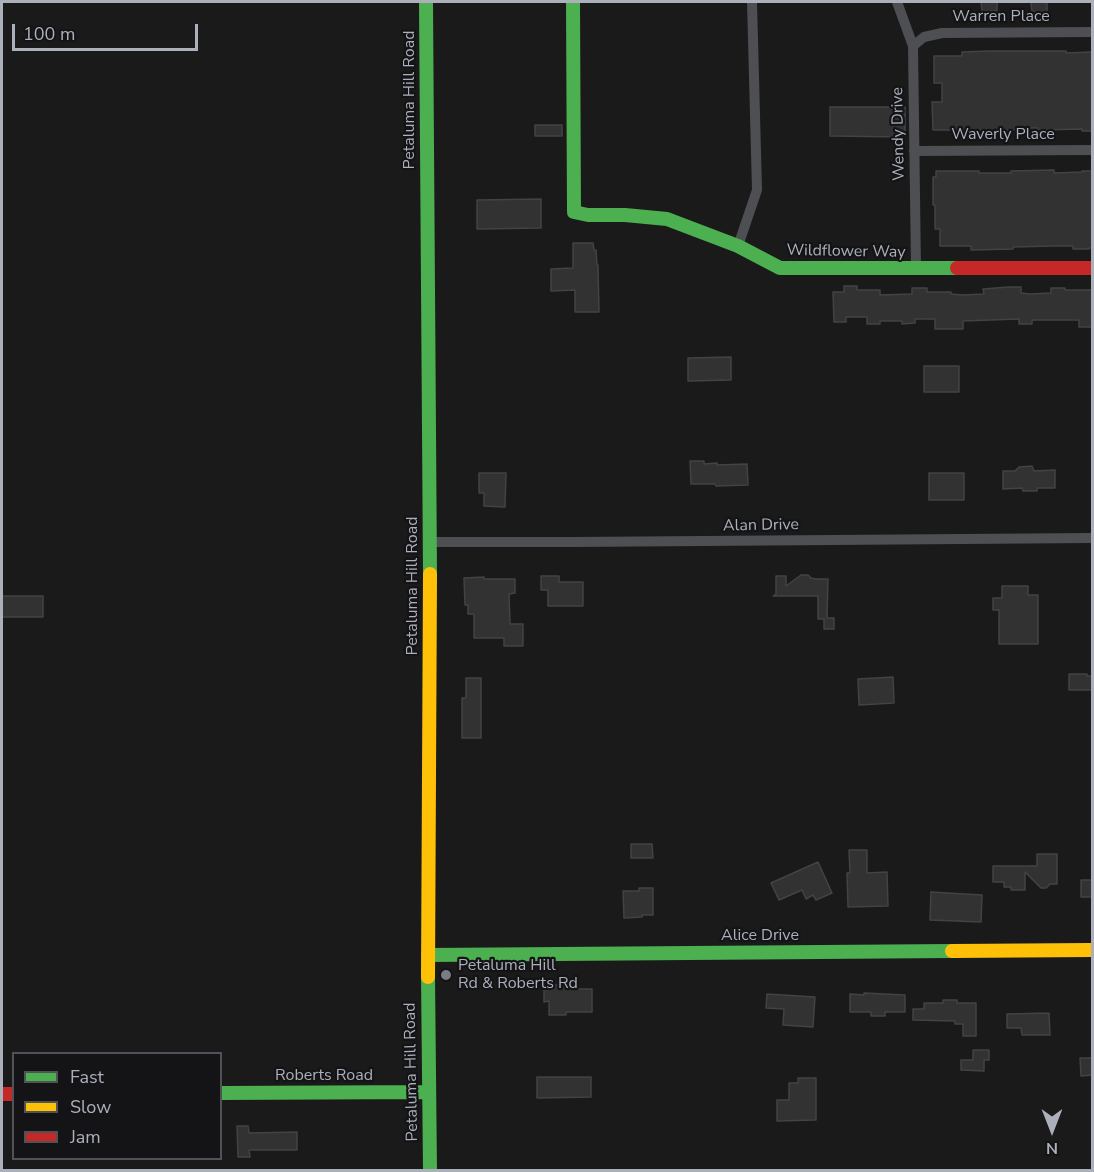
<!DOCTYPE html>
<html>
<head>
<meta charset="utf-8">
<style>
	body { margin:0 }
	#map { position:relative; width:1094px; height:1172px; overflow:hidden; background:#1a1a1a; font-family:"Nunito Sans",sans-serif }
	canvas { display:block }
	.frame { position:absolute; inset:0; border:3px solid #acb0bb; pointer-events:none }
	.legend { position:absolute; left:12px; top:1052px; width:210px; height:108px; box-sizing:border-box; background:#141416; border:2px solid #515258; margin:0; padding:8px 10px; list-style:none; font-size:18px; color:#acb0bb }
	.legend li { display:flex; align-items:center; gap:12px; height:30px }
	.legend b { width:30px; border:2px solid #515258 }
	.north { position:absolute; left:1022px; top:1100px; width:60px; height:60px; -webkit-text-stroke:4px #141416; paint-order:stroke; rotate:180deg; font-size:16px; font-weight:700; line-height:24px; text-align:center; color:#acb0bb }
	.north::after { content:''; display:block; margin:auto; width:21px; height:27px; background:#acb0bb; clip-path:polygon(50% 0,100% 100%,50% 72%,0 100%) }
	.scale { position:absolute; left:12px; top:24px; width:186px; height:27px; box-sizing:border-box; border:3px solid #acb0bb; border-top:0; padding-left:8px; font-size:18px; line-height:21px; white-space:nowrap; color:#acb0bb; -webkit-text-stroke:4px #141416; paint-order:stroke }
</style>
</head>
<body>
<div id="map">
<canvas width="1094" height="1172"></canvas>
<div class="frame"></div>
<ul class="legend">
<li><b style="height:8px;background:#4caf50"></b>Fast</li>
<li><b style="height:8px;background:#ffc107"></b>Slow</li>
<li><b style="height:8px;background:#c62828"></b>Jam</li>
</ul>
<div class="north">N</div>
<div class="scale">100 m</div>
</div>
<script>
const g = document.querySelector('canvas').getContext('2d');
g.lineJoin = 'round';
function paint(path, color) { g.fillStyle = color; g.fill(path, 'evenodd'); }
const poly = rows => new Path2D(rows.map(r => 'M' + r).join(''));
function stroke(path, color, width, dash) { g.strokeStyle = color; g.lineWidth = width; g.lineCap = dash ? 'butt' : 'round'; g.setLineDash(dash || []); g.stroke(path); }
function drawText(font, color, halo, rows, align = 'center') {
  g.font = font + ' "Nunito Sans",sans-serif'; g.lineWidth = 4.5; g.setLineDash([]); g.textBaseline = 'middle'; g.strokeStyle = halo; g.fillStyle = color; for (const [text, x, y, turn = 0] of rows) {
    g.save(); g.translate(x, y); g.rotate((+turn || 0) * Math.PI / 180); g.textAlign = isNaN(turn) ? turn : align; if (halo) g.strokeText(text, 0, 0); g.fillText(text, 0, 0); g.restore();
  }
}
const building = poly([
	[981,2,997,2,997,11,982,11,981,2],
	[1031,2,1047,2,1047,12,1032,12,1031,2],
	[989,51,1066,51,1066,53,1092,52,1092,131,1082,131,1082,129,1038,130,1038,128,1019,128,1019,130,933,130,932,102,942,102,942,83,934,83,934,56,962,56,962,52,989,51],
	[830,107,905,107,905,137,830,136,830,107],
	[535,125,562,125,562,136,535,136,535,125],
	[1054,170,1054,173,1082,172,1082,171,1092,171,1092,248,1089,248,1089,249,1073,249,1073,246,1054,246,1013,247,1013,249,971,250,971,246,940,246,940,229,935,229,935,205,933,205,933,177,936,177,936,171,979,171,979,173,1011,173,1011,171,1054,170],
	[541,199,541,228,477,229,477,200,541,199],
	[573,243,593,243,594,250,596,250,597,265,598,265,599,312,575,312,575,290,551,291,551,269,573,268,573,243],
	[844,286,857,286,857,290,880,290,880,295,912,294,912,288,927,288,927,292,951,292,951,294,963,295,984,294,983,289,1009,287,1021,287,1021,293,1030,294,1051,293,1051,288,1065,288,1065,290,1092,290,1092,327,1079,327,1079,320,1032,320,1032,324,1019,324,1019,319,963,321,963,329,935,329,935,319,915,319,915,323,902,324,902,321,880,321,880,324,867,324,867,317,846,317,846,322,834,322,833,292,844,292,844,286],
	[731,357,731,380,688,381,688,358,731,357],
	[924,366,959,366,959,392,924,392,924,366],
	[690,461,704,461,704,464,717,463,717,465,747,464,748,485,716,486,715,484,691,484,690,461],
	[1032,466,1034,471,1055,470,1055,488,1037,488,1037,491,1023,491,1022,488,1003,489,1003,471,1015,471,1019,467,1032,466],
	[479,473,506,473,505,507,484,506,484,493,479,493,479,473],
	[929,473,964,473,964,500,929,500,929,473],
	[801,575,808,575,811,578,816,579,828,579,827,618,834,618,834,629,824,629,824,619,818,619,818,596,773,596,776,594,776,576,786,576,786,586,801,575],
	[541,576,559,576,559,582,583,582,583,606,548,606,548,590,541,590,541,576],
	[484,577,484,579,515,579,515,593,509,594,510,624,523,624,523,646,504,646,504,638,474,638,474,614,468,614,468,605,465,605,464,578,484,577],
	[1002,586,1028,586,1028,595,1038,595,1038,644,999,644,999,610,993,610,993,598,1002,598,1002,586],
	[2,596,43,596,43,617,2,617,2,596],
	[1069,674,1087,674,1087,676,1092,676,1092,690,1069,690,1069,674],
	[893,677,894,703,859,705,858,679,893,677],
	[466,678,481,678,481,738,462,738,462,698,466,698,466,678],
	[631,844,652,844,653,858,631,858,631,844],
	[849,850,867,850,867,873,887,872,888,906,848,907,847,873,850,873,849,850],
	[1037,854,1057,854,1057,884,1050,884,1046,888,1041,888,1025,872,1025,890,1011,890,1011,887,1004,887,1004,882,993,882,993,866,1037,866,1037,854],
	[818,862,832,893,816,900,813,895,806,899,802,890,779,900,771,883,818,862],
	[1081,880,1092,880,1092,897,1081,897,1081,880],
	[639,888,653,888,653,915,642,915,642,917,624,918,623,891,639,891,639,888],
	[931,892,982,895,981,922,930,920,931,892],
	[552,985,566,985,566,989,592,989,592,1012,566,1012,566,1015,549,1015,549,1001,544,1002,544,990,552,989,552,985],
	[864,993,905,995,905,1012,885,1012,885,1016,871,1016,871,1012,850,1012,850,994,864,995,864,993],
	[767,994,815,997,813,1027,783,1025,784,1009,766,1008,767,994],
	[943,1000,957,1000,957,1003,976,1003,976,1036,963,1036,963,1024,955,1024,955,1021,913,1020,913,1009,924,1009,924,1003,943,1003,943,1000],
	[1049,1013,1050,1035,1022,1035,1021,1028,1007,1028,1007,1014,1049,1013],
	[973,1050,989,1050,989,1060,984,1060,984,1071,961,1070,961,1060,973,1060,973,1050],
	[1080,1058,1092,1058,1092,1075,1081,1076,1080,1058],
	[537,1077,591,1077,591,1097,537,1098,537,1077],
	[798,1078,816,1078,816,1120,777,1121,777,1100,789,1100,789,1083,798,1083,798,1078],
	[237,1126,248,1126,249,1133,297,1132,297,1150,249,1150,250,1157,238,1157,237,1126]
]);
const street = poly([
	[897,2,913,46,916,269],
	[913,46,924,37,942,33,1092,32],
	[914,151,1092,150],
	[738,246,757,190,752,2],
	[430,542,573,542,1092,538]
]);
const fast = poly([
	[426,2,430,574],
	[573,2,574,212,588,215,625,215,667,219,738,246,780,268,957,268],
	[428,955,952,951],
	[428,977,430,1170],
	[220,1093,428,1092]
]);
const slow = poly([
	[952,951,1092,950],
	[428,977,430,574]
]);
const jam = poly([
	[957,268,1092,268],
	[2,1094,14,1094]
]);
const markers = [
	[446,975,6,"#797c83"]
];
const streetNames = [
	["Warren Place",1001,17],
	["Petaluma Hill Road",410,100,-90],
	["Wendy Drive",899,134,-91],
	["Waverly Place",1003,135],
	["Wildflower Way",846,252,1],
	["Alan Drive",761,526,-1],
	["Petaluma Hill Road",413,586,-90],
	["Alice Drive",760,936],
	["Petaluma Hill Road",412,1072,-91],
	["Roberts Road",324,1076]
];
const poiNames = [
	["Petaluma Hill",458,966],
	["Rd & Roberts Rd",458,984]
];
paint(building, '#323232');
stroke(building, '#424346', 1.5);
stroke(street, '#4e4f53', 10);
stroke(fast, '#4caf50', 14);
stroke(slow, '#ffc107', 14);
stroke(jam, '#c62828', 14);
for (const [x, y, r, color] of markers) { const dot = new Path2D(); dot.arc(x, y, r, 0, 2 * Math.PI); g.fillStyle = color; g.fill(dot); stroke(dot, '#141416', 2); }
drawText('16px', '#acb0bb', '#141416', streetNames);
drawText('16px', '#acb0bb', '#141416', poiNames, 'left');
</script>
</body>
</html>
